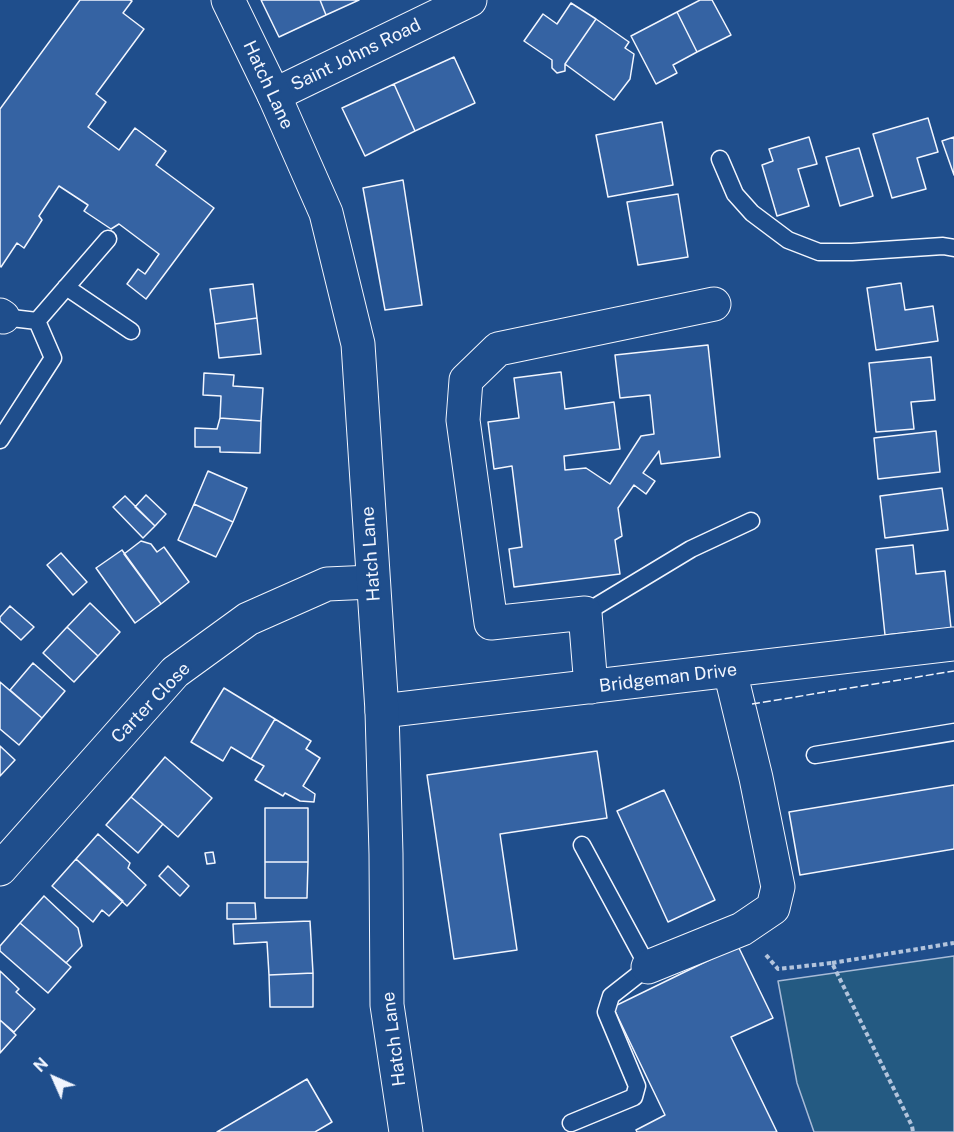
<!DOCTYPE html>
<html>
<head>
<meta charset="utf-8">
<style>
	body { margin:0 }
	#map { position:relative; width:954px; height:1132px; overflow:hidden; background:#1f4e8c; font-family:"Public Sans",sans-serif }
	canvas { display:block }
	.north { position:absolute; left:24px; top:1048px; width:60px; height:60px; -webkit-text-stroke:4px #1f4e8c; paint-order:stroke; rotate:315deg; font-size:16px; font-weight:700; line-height:24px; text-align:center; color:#f2f6ff }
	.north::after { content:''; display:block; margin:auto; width:21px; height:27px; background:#f2f6ff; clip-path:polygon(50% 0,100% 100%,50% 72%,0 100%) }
</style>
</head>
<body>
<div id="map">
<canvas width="954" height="1132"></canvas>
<div class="north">N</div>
</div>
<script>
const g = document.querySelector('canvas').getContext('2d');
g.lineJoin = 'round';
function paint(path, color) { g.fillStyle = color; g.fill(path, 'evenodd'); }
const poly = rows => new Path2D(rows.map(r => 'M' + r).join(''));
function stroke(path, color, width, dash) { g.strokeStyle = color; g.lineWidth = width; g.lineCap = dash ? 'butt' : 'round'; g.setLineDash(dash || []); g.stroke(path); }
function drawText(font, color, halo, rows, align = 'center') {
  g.font = font + ' "Public Sans",sans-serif'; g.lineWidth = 4.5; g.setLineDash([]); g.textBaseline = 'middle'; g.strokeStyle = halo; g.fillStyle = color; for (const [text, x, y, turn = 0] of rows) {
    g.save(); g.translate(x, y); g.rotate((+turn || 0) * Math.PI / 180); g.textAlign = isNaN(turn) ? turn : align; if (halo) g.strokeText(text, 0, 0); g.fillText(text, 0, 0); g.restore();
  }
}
const green = poly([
	[954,956,954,1132,814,1132,797,1083,778,981,954,956]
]);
const building = poly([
	[80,0,130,0,132,1,123,13,144,29,96,94,106,102,88,127,119,150,135,128,166,151,156,165,214,208,146,299,127,284,138,269,145,274,159,254,119,224,111,229,84,211,88,205,59,186,39,216,42,220,24,248,17,243,1,267,0,266,0,109,80,0],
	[261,0,320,0,326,15,279,37,261,0],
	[320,0,359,0,326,15,320,0],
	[700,0,712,0,731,35,697,52,677,12,700,0],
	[571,3,596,19,565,64,565,71,557,73,552,68,552,60,524,41,543,14,557,24,571,3],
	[677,12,697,52,673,65,677,73,656,84,631,36,677,12],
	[596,19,629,42,625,48,634,54,630,79,614,100,565,64,596,19],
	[454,57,475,103,415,131,394,84,454,57],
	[394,84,415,131,365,156,342,108,394,84],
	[928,118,938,152,917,158,926,189,892,198,873,134,928,118],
	[662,122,673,185,608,197,596,135,662,122],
	[809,137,817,164,798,169,809,206,777,216,762,165,773,161,769,149,809,137],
	[954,137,954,175,942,141,954,137],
	[859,148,873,196,840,206,826,157,859,148],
	[403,180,422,305,385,310,363,188,403,180],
	[678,194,688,257,638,265,627,202,678,194],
	[901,283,905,310,933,306,938,341,876,350,867,288,901,283],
	[253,284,257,318,215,324,210,289,253,284],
	[257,318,261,354,219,358,215,324,257,318],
	[708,345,720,457,661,464,659,451,643,473,655,481,646,494,634,485,618,508,622,536,615,540,620,574,514,587,509,549,522,547,512,466,494,469,488,422,519,418,514,378,561,372,565,409,614,402,620,449,564,456,565,470,586,468,610,484,641,436,654,434,650,395,620,398,615,355,708,345],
	[931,357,935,400,911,402,914,429,876,432,869,363,931,357],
	[204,373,234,375,233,386,263,388,261,421,220,418,221,396,203,395,204,373],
	[220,418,261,421,260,453,220,452,220,447,195,447,195,428,217,429,220,418],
	[936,431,940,472,878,479,874,438,936,431],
	[208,471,247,488,233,522,194,504,208,471],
	[942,488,948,530,885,538,880,496,942,488],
	[146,495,166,514,155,526,135,507,146,495],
	[125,496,155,526,143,538,113,507,125,496],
	[194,504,233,522,216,557,178,540,194,504],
	[141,541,151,544,157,552,164,547,189,582,161,604,124,554,141,541],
	[913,545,916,574,945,571,951,628,885,635,876,549,913,545],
	[122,550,161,604,135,623,96,568,122,550],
	[61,553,87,582,73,595,47,565,61,553],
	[90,603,120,632,98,656,67,627,90,603],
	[10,606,34,627,21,640,0,621,0,617,10,606],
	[67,627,98,656,74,682,43,653,67,627],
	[33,663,65,691,42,718,10,690,33,663],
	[0,682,42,718,19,745,0,729,0,682],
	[224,688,275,719,251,759,231,747,223,761,191,742,224,688],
	[275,719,311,741,306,749,320,758,303,786,315,794,314,802,300,801,285,793,283,796,255,780,264,766,251,759,275,719],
	[0,746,15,760,0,776,0,746],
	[597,751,607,818,500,834,517,950,454,959,427,775,597,751],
	[165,757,212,798,178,837,131,797,165,757],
	[954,785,954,849,800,875,789,812,954,785],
	[664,790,715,900,668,922,617,811,664,790],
	[131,797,163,824,138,853,106,825,131,797],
	[265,808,308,808,308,862,265,862,265,808],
	[98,834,130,863,128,868,146,885,127,906,76,859,98,834],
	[213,852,215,863,207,864,205,853,213,852],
	[76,859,123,901,109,916,102,910,93,922,52,886,76,859],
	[265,862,308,862,307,898,265,898,265,862],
	[168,866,189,886,180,896,159,876,168,866],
	[44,896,78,928,82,946,66,963,20,923,44,896],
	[227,903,255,903,256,919,227,919,227,903],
	[310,921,313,973,269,975,267,942,234,944,233,924,310,921],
	[20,923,71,967,48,993,0,951,0,946,20,923],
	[738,946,773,1018,731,1037,777,1132,637,1132,636,1130,665,1115,613,1007,738,946],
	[0,971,19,989,16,992,35,1009,14,1032,0,1020,0,971],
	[313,973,313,1007,270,1007,269,975,313,973],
	[0,1020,16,1035,0,1053,0,1020],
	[307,1079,332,1122,315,1132,217,1132,307,1079]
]);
const path = poly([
	[766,955,778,969,832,963,912,1126,913,1132],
	[832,963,954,943]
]);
const service = poly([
	[720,159,735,194,752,213,788,240,819,252,852,252,943,246,954,248],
	[66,287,131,331],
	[0,322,3,317,37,321,108,239],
	[0,440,53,358,37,321],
	[585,613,691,549,751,521],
	[815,755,954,732],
	[571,1123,634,1097,637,1086,606,1012,611,996,648,967,582,845]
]);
const minor = poly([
	[274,95,470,0],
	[0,315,3,317],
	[591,687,585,613,491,623,463,420,466,380,498,349,714,304],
	[382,711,954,644],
	[0,869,175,672,248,619,327,584,372,582],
	[648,967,742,929,773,908,778,887,756,778,730,671]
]);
const tertiary = poly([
	[228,0,274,95,326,213,358,344,382,711,386,854,387,1005,406,1132]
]);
const fence = poly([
	[752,704,954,671]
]);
const streetNames = [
	["Saint Johns Road",356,55,-26],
	["Hatch Lane",268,85,65],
	["Hatch Lane",371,554,-94],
	["Bridgeman Drive",668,678,-7],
	["Carter Close",151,703,-46],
	["Hatch Lane",394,1039,-97]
];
paint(green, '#245a82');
stroke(green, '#a8bbd7', 1.5);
paint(building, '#3563a3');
stroke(building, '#f2f6ff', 1.5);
stroke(service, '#f2f6ff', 19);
stroke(minor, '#f2f6ff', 35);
stroke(tertiary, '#f2f6ff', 35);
stroke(path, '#b3c4dc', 4, [4.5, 3]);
stroke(service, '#1f4e8c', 16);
stroke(minor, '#1f4e8c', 33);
stroke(tertiary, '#1f4e8c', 33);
stroke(fence, '#f2f6ff', 1.5, [8, 3]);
drawText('18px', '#f2f6ff', '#1f4e8c', streetNames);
</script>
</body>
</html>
